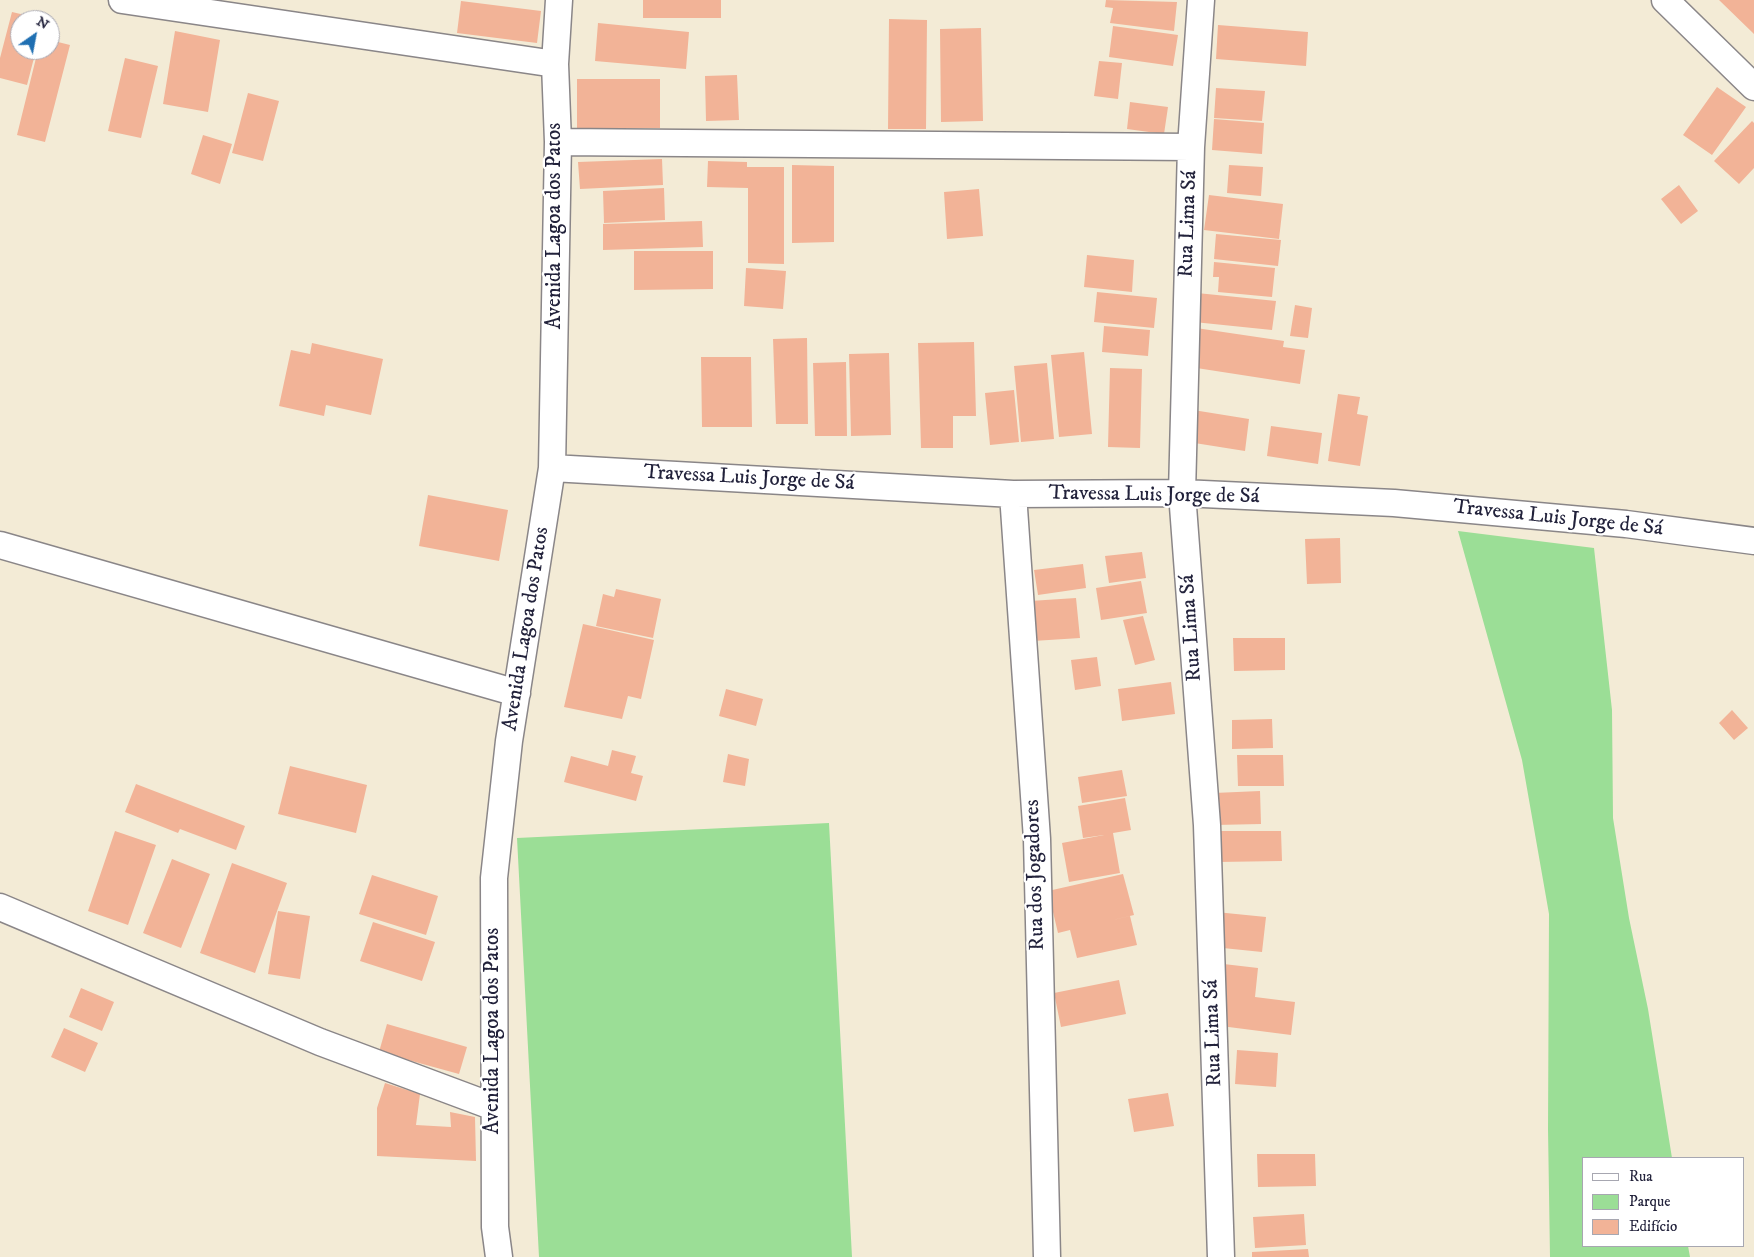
<!DOCTYPE html>
<html>
<head>
<meta charset="utf-8">
<style>
	body { margin:0 }
	#map { position:relative; width:1754px; height:1257px; overflow:hidden; background:#f3ebd6; font-family:"IM FELL DW Pica",serif }
	canvas { display:block }
	.legend { position:absolute; left:1582px; top:1157px; width:162px; height:90px; box-sizing:border-box; background:#fff; border:1px solid #a7a7b1; margin:0; padding:6px 9px; list-style:none; font-size:15px; color:#22223b }
	.legend li { display:flex; align-items:center; gap:10px; height:25px }
	.legend b { width:25px; border:1px solid #a7a7b1 }
	.north { position:absolute; left:10px; top:10px; width:50px; height:50px; box-sizing:border-box; background:#fff; border:1px solid #a7a7b1; border-radius:50%; rotate:33deg; font-size:14px; font-weight:700; line-height:20px; text-align:center; color:#22223b }
	.north::after { content:''; display:block; margin:auto; width:18px; height:22px; background:#1f6fb2; clip-path:polygon(50% 0,100% 100%,50% 72%,0 100%) }
</style>
</head>
<body>
<div id="map">
<canvas width="1754" height="1257"></canvas>
<ul class="legend">
<li><b style="height:6px;background:#fff"></b>Rua</li>
<li><b style="height:14px;background:#9bde96"></b>Parque</li>
<li><b style="height:14px;background:#f2b397"></b>Edifício</li>
</ul>
<div class="north">N</div>
</div>
<script>
const g = document.querySelector('canvas').getContext('2d');
g.lineJoin = 'round';
function paint(path, color) { g.fillStyle = color; g.fill(path, 'evenodd'); }
const poly = rows => new Path2D(rows.map(r => 'M' + r).join(''));
function stroke(path, color, width, dash) { g.strokeStyle = color; g.lineWidth = width; g.lineCap = dash ? 'butt' : 'round'; g.setLineDash(dash || []); g.stroke(path); }
function drawText(font, color, halo, rows, align = 'center') {
  g.font = font + ' "IM FELL DW Pica",serif'; g.lineWidth = 4.5; g.setLineDash([]); g.textBaseline = 'middle'; g.strokeStyle = halo; g.fillStyle = color; for (const [text, x, y, turn = 0] of rows) {
    g.save(); g.translate(x, y); g.rotate((+turn || 0) * Math.PI / 180); g.textAlign = isNaN(turn) ? turn : align; if (halo) g.strokeText(text, 0, 0); g.fillText(text, 0, 0); g.restore();
  }
}
const green = poly([
	[1458,531,1594,548,1612,710,1613,818,1629,918,1648,1009,1672,1158,1583,1158,1583,1246,1688,1246,1690,1257,1550,1257,1548,1129,1549,914,1522,760],
	[829,823,852,1257,539,1257,517,838]
]);
const building = poly([
	[643,0,721,0,721,18,643,18],
	[1106,0,1177,2,1174,31,1110,23,1113,8,1105,7],
	[1719,0,1754,0,1754,34],
	[461,1,541,11,537,43,457,33],
	[12,12,42,19,20,20,20,50,36,50,27,85,0,78,0,58],
	[889,19,927,20,926,129,888,129],
	[598,23,689,32,686,69,595,61],
	[1218,25,1308,32,1306,66,1216,59],
	[1113,26,1178,35,1173,66,1109,57],
	[981,28,983,121,941,122,940,29],
	[175,31,220,40,208,112,163,104],
	[50,40,70,45,45,142,17,135,38,50,50,50],
	[125,58,158,66,141,138,108,131],
	[1099,61,1122,63,1118,99,1094,96],
	[737,75,739,120,706,121,705,76],
	[577,79,660,79,660,128,577,128],
	[1717,87,1746,107,1712,155,1683,135],
	[1216,88,1265,91,1262,121,1214,118],
	[248,93,279,101,263,161,232,153],
	[1130,102,1168,107,1164,134,1127,129],
	[1214,119,1264,123,1262,154,1212,150],
	[1752,121,1754,123,1754,168,1739,184,1714,161],
	[203,135,232,144,220,184,191,174],
	[662,159,663,185,580,189,578,162],
	[708,161,747,162,747,167,784,167,784,264,748,263,748,188,707,187],
	[792,165,834,166,834,242,792,243],
	[1229,165,1263,167,1261,196,1227,193],
	[1679,185,1698,211,1681,224,1661,199],
	[664,188,665,220,604,223,603,191],
	[979,189,983,236,947,239,944,192],
	[1209,195,1283,204,1279,239,1204,230],
	[702,221,703,247,603,250,603,224],
	[1216,234,1281,240,1278,266,1214,259],
	[634,251,713,251,713,289,634,290],
	[1087,255,1134,260,1132,292,1084,287],
	[1214,262,1275,268,1272,297,1218,292,1219,277,1213,277],
	[746,268,786,271,783,309,744,306],
	[1097,292,1157,298,1154,328,1094,322],
	[1197,293,1276,301,1272,330,1194,322],
	[1295,305,1312,308,1308,338,1290,336],
	[1104,326,1150,330,1148,356,1102,352],
	[1196,328,1284,341,1283,347,1305,350,1300,384,1190,367],
	[807,338,808,424,776,424,773,339],
	[974,342,976,416,953,416,953,448,921,448,918,343],
	[312,343,383,359,371,415,326,405,324,416,279,406,291,350,310,354],
	[1084,352,1092,434,1059,437,1051,355],
	[889,353,891,435,851,436,849,354],
	[701,357,751,357,752,427,702,427],
	[846,362,847,436,815,436,813,363],
	[1047,363,1054,439,1021,442,1014,366],
	[1110,368,1142,369,1140,448,1108,447],
	[1014,390,1019,442,990,445,985,393],
	[1338,394,1360,397,1357,414,1368,416,1360,466,1328,461],
	[1187,409,1249,419,1245,451,1182,441],
	[1271,426,1322,433,1318,464,1267,456],
	[428,495,508,510,499,561,419,546],
	[1340,538,1341,583,1307,584,1305,539],
	[1142,552,1146,578,1109,583,1105,556],
	[1083,564,1086,588,1038,595,1034,570],
	[1141,581,1147,613,1101,620,1096,588],
	[616,589,661,599,653,638,596,626,603,594,614,597],
	[1076,598,1080,638,1033,641,1030,601],
	[1143,616,1155,660,1135,665,1123,620],
	[583,624,654,640,641,699,628,696,622,719,564,707],
	[1233,638,1285,638,1285,670,1234,671],
	[1097,657,1101,686,1075,690,1071,660],
	[1171,682,1175,714,1122,721,1118,689],
	[726,689,763,699,756,726,719,716],
	[1732,710,1748,728,1734,740,1719,723],
	[1272,719,1273,748,1232,749,1232,720],
	[612,750,636,756,631,773,643,776,636,801,564,782,571,756,608,766],
	[728,754,749,759,745,786,723,782],
	[1237,755,1283,755,1284,786,1238,786],
	[290,766,367,785,356,833,278,814],
	[1122,770,1127,796,1082,803,1078,777],
	[136,784,245,826,236,850,180,829,178,833,125,812],
	[1260,791,1261,824,1215,825,1214,793],
	[1125,798,1131,830,1113,833,1120,873,1069,882,1062,843,1104,835,1083,838,1078,806],
	[115,831,156,845,128,925,88,911],
	[1217,831,1281,831,1282,861,1218,862],
	[172,859,210,874,181,948,143,933],
	[232,863,287,883,255,973,200,953],
	[1123,874,1134,915,1100,923,1130,916,1137,945,1077,958,1070,930,1058,933,1048,891],
	[372,875,438,896,426,935,359,914],
	[278,911,310,916,300,979,268,974],
	[1216,912,1266,917,1262,952,1213,947],
	[373,922,435,942,422,981,360,961],
	[1215,963,1258,968,1255,997,1295,1002,1291,1035,1213,1025],
	[1119,980,1126,1014,1061,1027,1054,993],
	[81,988,114,1002,102,1031,69,1017],
	[387,1024,467,1047,459,1074,379,1052],
	[64,1028,98,1043,85,1072,51,1057],
	[1237,1050,1278,1053,1276,1087,1235,1084],
	[385,1083,420,1094,416,1125,451,1127,450,1112,475,1117,476,1161,377,1156,377,1108],
	[1168,1093,1174,1126,1134,1132,1128,1099],
	[1257,1154,1315,1154,1316,1186,1258,1187],
	[1304,1214,1306,1245,1255,1248,1253,1217],
	[1308,1249,1309,1257,1252,1257,1252,1252]
]);
const minor = poly([
	[122,0,555,64],
	[1201,0,1191,147,1182,493,1207,825,1221,1257],
	[1665,0,1754,87],
	[558,142,1191,147],
	[552,468,1013,494,1182,493,1394,503,1626,524,1754,541],
	[1013,494,1037,839,1047,1257],
	[0,545,517,693],
	[0,907,320,1042,494,1107],
	[499,1257,495,1227,494,878,509,741,552,468,558,142,555,64,559,0]
]);
const streetNames = [
	["Rua Lima Sá",1189,224,-88],
	["Avenida Lagoa dos Patos",556,226,-90],
	["Travessa Luis Jorge de Sá",749,479,3],
	["Travessa Luis Jorge de Sá",1154,496,1],
	["Travessa Luis Jorge de Sá",1558,519,6],
	["Rua Lima Sá",1192,628,-94],
	["Avenida Lagoa dos Patos",527,629,-81],
	["Rua dos Jogadores",1036,875,-92],
	["Avenida Lagoa dos Patos",494,1031,-90],
	["Rua Lima Sá",1214,1033,-92]
];
paint(green, '#9bde96');
paint(building, '#f2b397');
stroke(minor, '#8a8688', 29);
stroke(minor, '#fff', 26);
drawText('21px', '#22223b', '#fff', streetNames);
</script>
</body>
</html>
